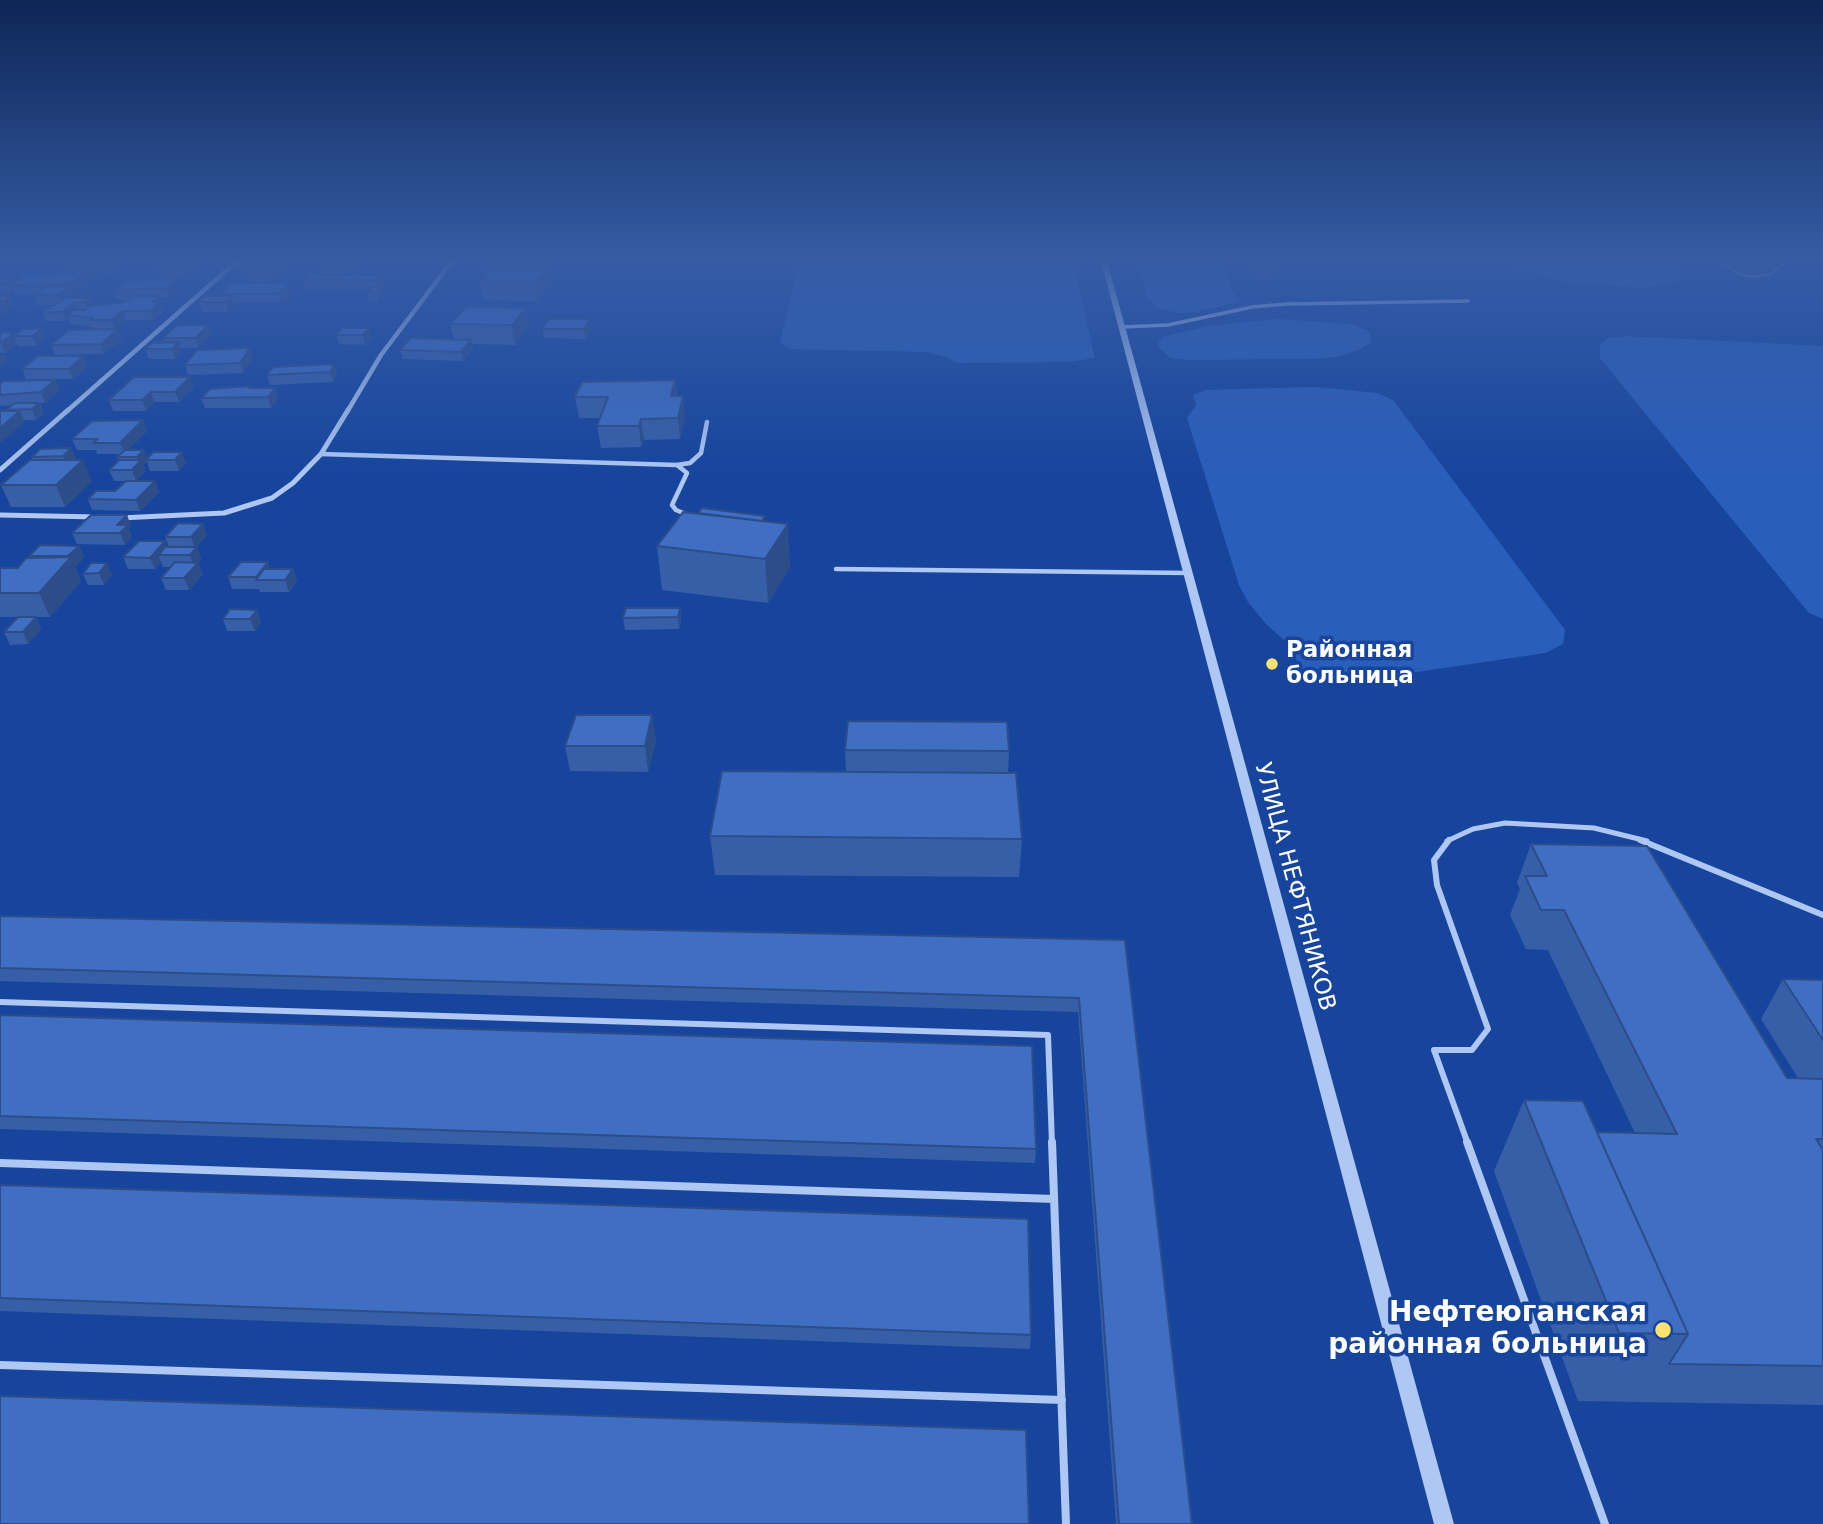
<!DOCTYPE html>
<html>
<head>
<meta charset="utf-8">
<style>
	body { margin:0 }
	canvas { display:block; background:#17459d }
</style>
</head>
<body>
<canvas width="1823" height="1524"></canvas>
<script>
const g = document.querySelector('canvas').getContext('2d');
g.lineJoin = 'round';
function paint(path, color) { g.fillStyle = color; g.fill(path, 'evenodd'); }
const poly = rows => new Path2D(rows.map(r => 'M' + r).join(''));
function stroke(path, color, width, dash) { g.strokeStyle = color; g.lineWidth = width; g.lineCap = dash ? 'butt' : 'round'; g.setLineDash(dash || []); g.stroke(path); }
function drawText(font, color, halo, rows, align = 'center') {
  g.font = font + ' "DejaVu Sans",sans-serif'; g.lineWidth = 7; g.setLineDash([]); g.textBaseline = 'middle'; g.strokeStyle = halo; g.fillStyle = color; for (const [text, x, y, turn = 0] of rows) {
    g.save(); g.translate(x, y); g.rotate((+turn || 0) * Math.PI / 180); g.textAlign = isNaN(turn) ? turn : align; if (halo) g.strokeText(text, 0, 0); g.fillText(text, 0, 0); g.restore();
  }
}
const green = poly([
	[799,261,1073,261,1095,358,1069,362,956,363,947,357,926,352,790,349,780,343],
	[1136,261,1215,261,1226,272,1230,286,1239,302,1196,312,1180,313,1159,309,1148,298],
	[1506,261,1682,261,1677,281,1649,287,1632,287,1568,282,1520,269],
	[1277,319,1351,324,1369,331,1371,342,1359,350,1336,357,1312,359,1185,360,1170,358,1157,345,1163,337,1206,326],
	[1625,336,1823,346,1823,619,1809,613,1600,358,1600,344,1609,338],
	[1315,387,1377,393,1393,400,1565,630,1563,644,1545,653,1336,684,1312,681,1303,671,1287,643,1266,624,1248,602,1239,585,1187,418,1196,405,1193,395,1206,390]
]);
const water = poly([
	[1722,261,1787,261,1771,274,1754,277,1738,274,1722,261]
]);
const serviceFar4 = poly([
	[1122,327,1168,325,1252,307,1286,304,1468,301]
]);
const serviceFar3 = poly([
	[321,454,677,465,690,463,701,453,707,422],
	[677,465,687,473,672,505,676,510,688,515],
	[836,569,1188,573]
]);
const serviceFar2 = poly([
	[1447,841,1473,829,1505,823,1594,828,1647,841]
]);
const serviceFar1 = poly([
	[1449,840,1434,860,1437,885,1488,1029,1472,1050,1434,1050,1468,1144],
	[1640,840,1823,915],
	[0,1002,1048,1035,1052,1144]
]);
const service = poly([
	[1052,1142,1066,1524],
	[1467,1142,1605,1524],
	[0,1163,1054,1199],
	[0,1365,1062,1400]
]);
const minorFar1 = poly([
	[66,412,237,261],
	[347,412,381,355,452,261]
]);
const minor = poly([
	[0,470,68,410],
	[0,515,97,517],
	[120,518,224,513,272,498,293,483,321,454,348,410]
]);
const tertiary = poly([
	[1101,261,1107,261,1454,1524,1434,1524,1101,261]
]);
const wall = poly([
	[25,261,103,261,102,262,102,263,105,261,115,261,117,268,111,274,103,274,102,272,73,294,74,295,71,298,94,306,125,302,129,299,117,300,114,290,176,280,179,289,169,297,160,298,163,312,153,320,126,320,115,329,118,329,122,339,104,354,55,355,51,345,94,329,93,327,71,324,69,319,66,321,46,321,42,312,54,305,37,305,34,295,36,294,15,294,13,291,10,293,0,293,0,279,14,279,15,282,76,272,81,268,67,268,66,263,62,266,27,266],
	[192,261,220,261,220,262,215,266,194,266],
	[331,261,362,261,363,264,358,269,348,269,348,271,345,275,383,275,385,284,381,288,382,296,378,302,369,302,367,292,370,289,306,289,304,280,320,275,319,269,331,262],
	[1247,261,1267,261,1275,270,1273,279,1259,280,1247,263],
	[192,262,194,271,186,278,161,278,158,269],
	[522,263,523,269,551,288,537,302,483,299,480,280,487,274,486,267],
	[287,268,275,279,275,281,273,283,293,293,281,303,234,303,234,306,228,312,202,312,199,302,221,296,220,294,250,283,246,270],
	[525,308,529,327,515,345,472,344,473,350,463,361,403,359,400,350,454,340,450,324],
	[590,319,591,329,585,339,544,338,542,329],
	[209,325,212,335,198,348,180,348,182,352,175,359,149,359,145,349,164,342,163,338],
	[369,328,371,338,365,345,339,344,336,335],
	[0,332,16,334,46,339,36,346,18,346,17,344,5,353,0,353],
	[250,348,253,358,243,373,188,375,185,365],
	[334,364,337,375,333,382,270,385,267,375],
	[88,366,73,379,26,379,22,369],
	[134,377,194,387,179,402,154,402,146,411,113,411,109,400],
	[675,380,677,396,683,396,685,417,680,439,644,440,641,447,601,448,597,426,601,418,579,418,575,397],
	[0,384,60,390,45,403,40,403,44,413,36,420,24,420,25,422,8,411,7,410,12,405,0,406],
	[251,386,252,388,275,388,278,399,271,408,205,408,201,398],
	[143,420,147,431,128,450,147,459,153,452,186,463,179,471,150,471,147,462,143,465,146,471,136,481,114,481,109,470,119,461,117,457,121,454,97,454,96,450,77,450,72,439],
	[40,449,76,459,92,481,65,507,11,507,1,485,33,460,32,457],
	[155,481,159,492,140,511,92,510,88,499],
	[766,521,790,567,768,603,662,590,657,546],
	[131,526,129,529,132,537,125,545,77,544,72,533],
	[207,535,196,547,201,559,198,563,203,574,189,590,166,590,161,578,171,567,163,567,161,562,155,569,128,569,123,557,169,547,165,537],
	[79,546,84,557,75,566,81,581,50,617,0,617,0,568,18,568,30,558,29,556],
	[91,563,112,575,104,585,88,585,83,574],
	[270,569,293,569,297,581,289,592,260,592,259,589,232,589,228,577],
	[680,608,681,620,679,629,625,630,623,618],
	[257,610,261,622,255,631,227,631,223,619],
	[36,617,41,629,28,644,10,645,4,632],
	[656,741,648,772,570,771,565,746],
	[845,750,1009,751,1008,773,1022,839,1019,877,715,875,710,836,846,772],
	[1531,844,1787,1078,1798,1078,1761,1019,1783,979,1823,980,1823,1405,1578,1401,1494,1171,1524,1100,1597,1132,1635,1133,1548,950,1526,949,1510,915,1520,889,1517,883],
	[0,916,1125,940,1192,1524,1116,1524,1078,1012,0,981],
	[0,1015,1036,1149,1035,1163,0,1129],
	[0,1185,1031,1335,1030,1349,0,1311]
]);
const shadedWall = poly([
	[60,261,65,261,66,263,62,266],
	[90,261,103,261,102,262,103,265,100,265,102,272,74,294,71,284],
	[113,261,115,261,117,268,111,274,107,265],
	[213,261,220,261,220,262,215,266],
	[283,261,285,261,287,268,275,279,273,270],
	[356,261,362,261,363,264,358,269],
	[192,262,194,271,186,278,183,269],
	[346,262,348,271,341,278,339,269],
	[548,270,551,288,537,302,534,283],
	[273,272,275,281,270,285,268,276],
	[383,275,385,284,381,288,382,296,378,302,376,292,379,288,378,280],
	[14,279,16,285,11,285,13,291,10,293,7,284],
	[176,280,179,289,169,297,166,288],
	[290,283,293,293,281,303,278,294],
	[71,286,74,295,62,304,59,295],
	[10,296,13,306,0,316,0,303],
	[159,296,163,305,161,306,163,312,153,320,150,311,152,302],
	[232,296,234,306,228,312,225,302],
	[91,298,95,307,88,312,85,302],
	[76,302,79,312,68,315,69,319,66,321,62,312],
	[525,308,529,327,515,345,512,325],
	[123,311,126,320,115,329,111,320],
	[590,319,591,329,585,339,584,329],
	[209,325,212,335,198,348,195,338],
	[369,328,371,338,365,345,363,335],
	[42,329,46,339,36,346,32,336],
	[118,329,122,339,104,354,101,344],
	[15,333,17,336,14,336,17,344,5,353,1,343],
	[471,340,473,350,463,361,461,352],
	[179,342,182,352,175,359,172,349],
	[250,348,253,358,243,373,240,363],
	[4,353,8,363,0,368,0,356],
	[84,356,88,366,73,379,69,369],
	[334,364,337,375,333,382,330,372],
	[190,377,194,387,179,402,175,392],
	[55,380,60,390,45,403,41,392],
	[675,380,677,401,671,396],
	[275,388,278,399,271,408,268,397],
	[151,392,154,402,146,411,142,400],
	[683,396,685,417,680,439,678,418],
	[39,403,44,413,36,420,32,409],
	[20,411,25,422,0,443,0,428],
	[641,419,644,440,641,447,639,426],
	[143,420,147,431,125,454,120,443],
	[71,448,76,459,68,467,63,456],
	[144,450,148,460,146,460,147,462,143,465,146,471,136,481,132,470,139,463,137,457],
	[182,452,186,463,179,471,175,460],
	[83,460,92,481,65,507,56,485],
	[155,481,159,492,140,511,136,500],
	[127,515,131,526,129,529,132,537,125,545,117,525],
	[203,524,207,535,195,549,191,537],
	[788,524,790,567,768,603,765,559],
	[165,541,170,553,159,555,161,562,155,569,150,558],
	[79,546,84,557,75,566,81,581,50,617,39,593,70,559,68,556],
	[197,547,201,559,198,563,203,574,189,590,184,578,194,567,190,555],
	[268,562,272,574,257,580,256,577],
	[107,563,112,575,104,585,99,573],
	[293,569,297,581,289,592,285,580],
	[680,608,681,620,679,629,678,617],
	[257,610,261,622,255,631,250,619],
	[36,617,41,629,28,644,23,632],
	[652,715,656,741,648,772,645,746]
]);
const building = poly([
	[90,261,101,261,71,284,11,285,25,275,76,272,90,261],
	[105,261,113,261,107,265,100,265,105,261],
	[258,261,283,261,273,270,246,270,258,261],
	[1253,261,1267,261,1275,270,1261,271,1253,261],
	[167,262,192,262,183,269,158,269,167,262],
	[326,262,346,262,339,269,319,269,326,262],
	[492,262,522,263,516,269,548,270,534,283,480,280,495,268,486,267,492,262],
	[253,272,273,272,268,276,248,276,253,272],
	[310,274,383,275,378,280,304,280,310,274],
	[0,279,14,279,7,284,0,284,0,279],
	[127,280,176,280,166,288,114,290,127,280],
	[232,283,290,283,278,294,220,294,232,283],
	[46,286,71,286,59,295,34,295,46,286],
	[372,287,380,287,376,292,367,292,372,287],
	[0,296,10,296,0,303,0,296],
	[132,296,159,296,152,302,160,302,150,311,123,311,111,320,90,320,93,318,68,315,74,310,85,310,90,306,125,302,132,296],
	[205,296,232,296,225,302,199,302,205,296],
	[66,298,91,298,85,302,76,302,62,312,42,312,66,298],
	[466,307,525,308,512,325,450,324,466,307],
	[549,319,590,319,584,329,542,329,549,319],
	[177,325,209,325,195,338,163,338,177,325],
	[342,328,369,328,363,335,336,335,342,328],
	[24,329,42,329,32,336,14,336,24,329],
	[118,329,101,344,51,345,69,330,118,329],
	[0,332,15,333,0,343,0,332],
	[411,338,471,340,461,352,400,350,411,338],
	[179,342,172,349,145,349,152,343,179,342],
	[250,348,240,363,185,365,197,350,250,348],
	[38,356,84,356,69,369,22,369,38,356],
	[334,364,330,372,267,375,273,367,334,364],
	[134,377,190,377,175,392,151,392,142,400,109,400,134,377],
	[55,380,41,392,0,395,0,384,4,381,55,380],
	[675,380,671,396,683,396,678,418,641,419,639,426,597,426,608,397,575,397,582,382,675,380],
	[251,386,249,388,275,388,268,397,201,398,210,389,251,386],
	[14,403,39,403,32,409,7,410,14,403],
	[0,411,20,411,0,428,0,411],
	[143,420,120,443,93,443,98,439,72,439,92,421,143,420],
	[71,448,63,456,32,457,40,449,71,448],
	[125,450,144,450,137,457,117,457,125,450],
	[153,452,182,452,175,460,146,460,153,452],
	[30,460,83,460,56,485,1,485,30,460],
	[119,460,141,460,132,470,109,470,119,460],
	[126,481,155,481,136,500,88,499,96,491,115,491,126,481],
	[702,508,765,516,762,521,698,513,702,508],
	[683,512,788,524,765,559,657,546,683,512],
	[91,515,127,515,117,525,128,525,120,533,72,533,91,515],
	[178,523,203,524,191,537,165,537,178,523],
	[139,541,165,541,150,558,123,557,139,541],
	[40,545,79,546,68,556,29,556,40,545],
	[165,547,197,547,190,555,159,555,165,547],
	[71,557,39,593,0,593,0,568,18,568,26,558,71,557],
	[175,562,198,563,184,578,161,578,175,562],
	[241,562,268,562,256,577,228,577,241,562],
	[91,563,107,563,99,573,83,574,91,563],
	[264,569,293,569,285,580,256,580,264,569],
	[626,608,680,608,678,617,623,618,626,608],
	[230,609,257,610,250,619,223,619,230,609],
	[18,617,36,617,23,632,4,632,18,617],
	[576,715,652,715,645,746,565,746,576,715],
	[848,721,1007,722,1009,751,845,750,848,721],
	[722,771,1016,773,1022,839,710,836,722,771],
	[1531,844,1647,846,1787,1078,1823,1079,1823,1139,1816,1139,1823,1150,1823,1366,1669,1364,1688,1334,1597,1132,1677,1134,1564,910,1541,910,1525,876,1547,876,1531,844],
	[0,916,1125,940,1192,1524,1119,1524,1079,998,0,968,0,916],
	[1783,979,1823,980,1823,1040,1783,979],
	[0,1015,1032,1046,1036,1149,0,1116,0,1015],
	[1524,1100,1583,1101,1688,1334,1619,1333,1524,1100],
	[0,1185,1028,1219,1031,1335,0,1298,0,1185],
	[0,1396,1026,1430,1029,1524,0,1524,0,1396]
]);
const markers = [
	[1272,664,7,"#ffe370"],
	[1663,1330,9,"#ffe370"]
];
const poiNames = [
	["Районная",1286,651],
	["больница",1286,677]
];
const streetNames = [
	["УЛИЦА НЕФТЯНИКОВ",1294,887,75]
];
const nearPoinames = [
	["Нефтеюганская",1647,1314],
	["районная больница",1647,1346]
];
paint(green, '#2a5ebb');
paint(water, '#2b4c8e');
stroke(water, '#a1c0f5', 2);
stroke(serviceFar4, '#aec7f3', 3.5);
stroke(serviceFar3, '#aec7f3', 4.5);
stroke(serviceFar2, '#aec7f3', 5);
stroke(serviceFar1, '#aec7f3', 6);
stroke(service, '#aec7f3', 8);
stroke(minorFar1, '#aec7f3', 4.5);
stroke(minor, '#aec7f3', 5);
paint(tertiary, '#aec7f3');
paint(wall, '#375fa8');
paint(shadedWall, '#2d4d88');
paint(building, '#406ec3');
stroke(building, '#2d4d88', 2);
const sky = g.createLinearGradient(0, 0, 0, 474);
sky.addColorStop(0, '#0d2656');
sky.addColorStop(0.55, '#365ca5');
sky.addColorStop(1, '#365ca500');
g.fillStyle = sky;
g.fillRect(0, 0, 1823, 474);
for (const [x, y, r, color] of markers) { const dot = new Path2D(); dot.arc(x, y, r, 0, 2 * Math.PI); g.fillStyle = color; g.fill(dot); stroke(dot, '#17459d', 2.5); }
drawText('bold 23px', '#fff', '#17459d', poiNames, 'left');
drawText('23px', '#fff', '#17459d', streetNames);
drawText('bold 28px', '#fff', '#17459d', nearPoinames, 'right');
</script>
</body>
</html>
